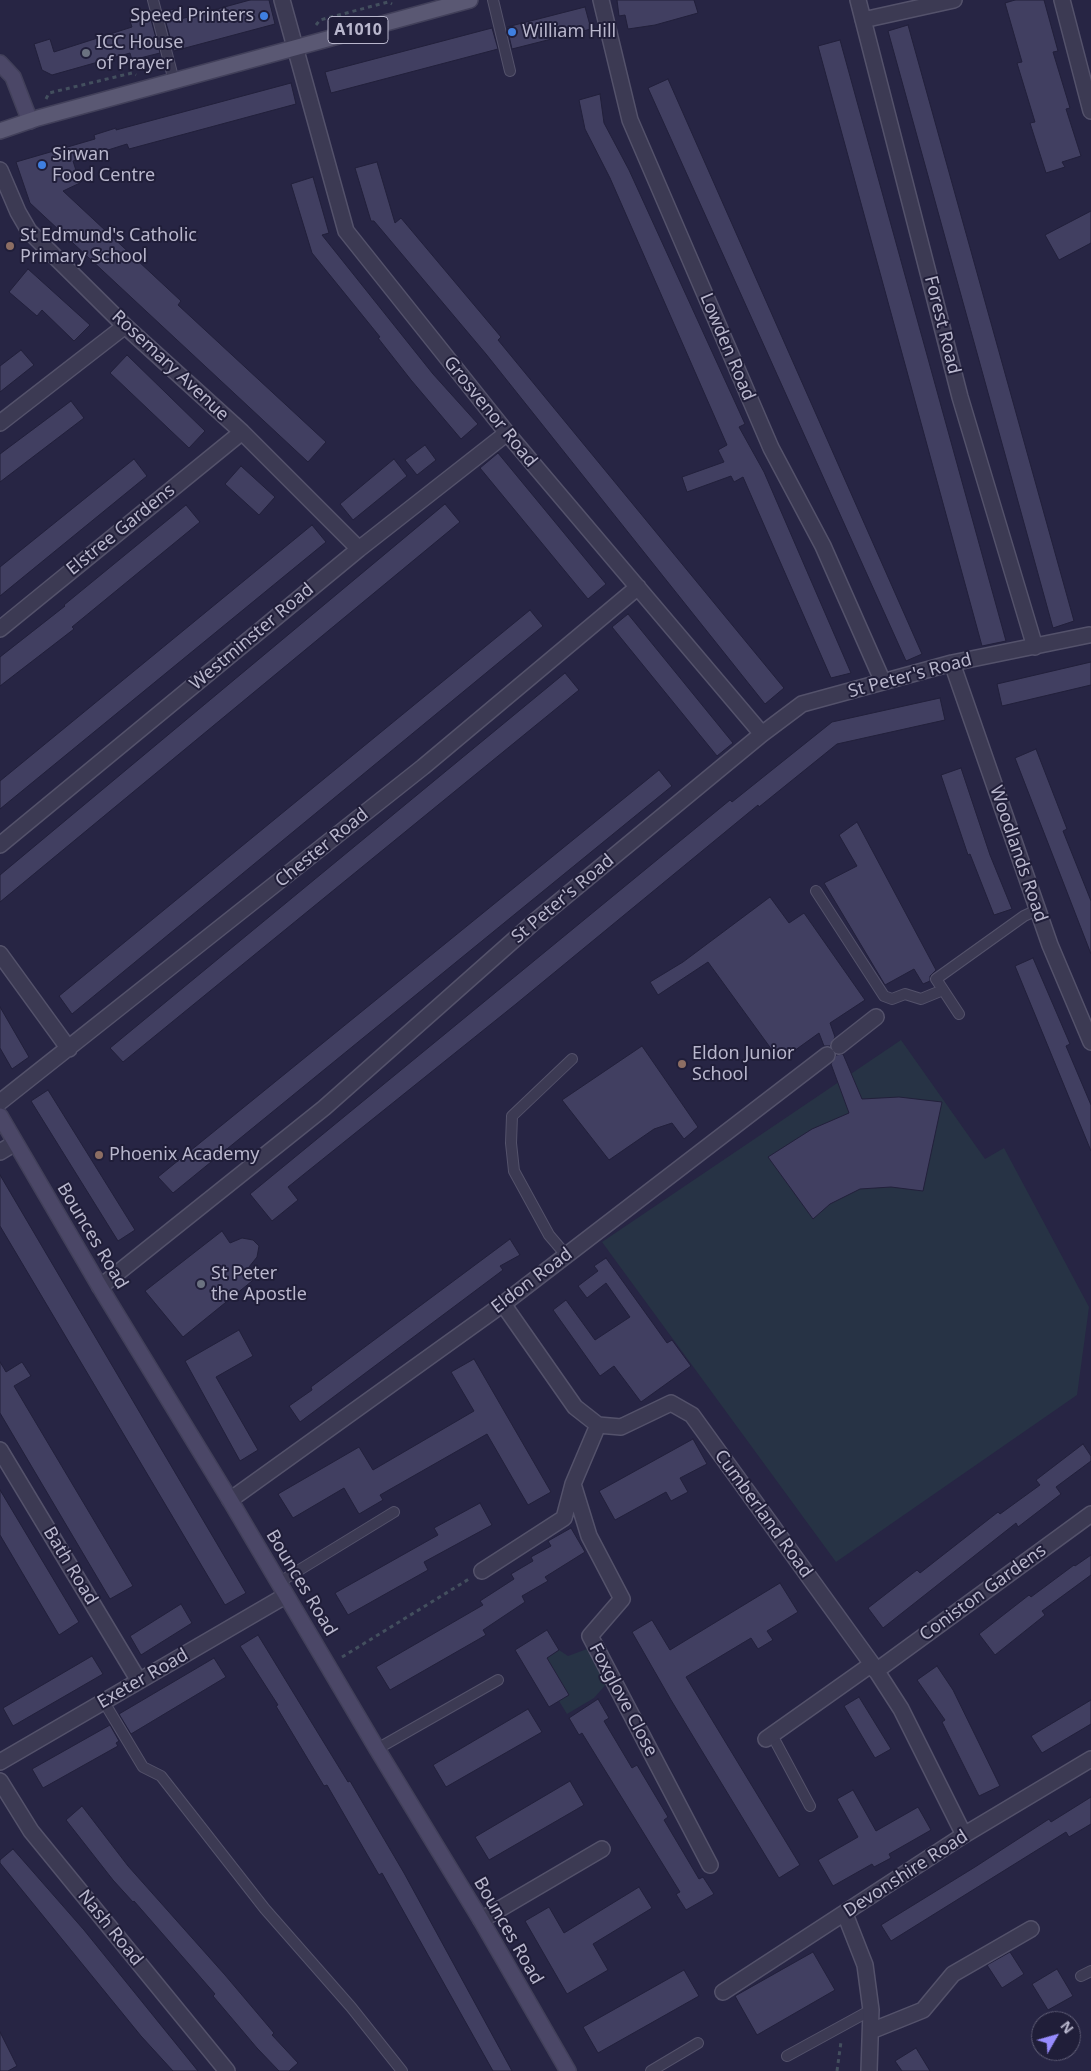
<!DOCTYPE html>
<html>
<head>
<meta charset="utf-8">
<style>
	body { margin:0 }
	#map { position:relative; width:1091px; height:2071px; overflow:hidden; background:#272544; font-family:"Noto Sans",sans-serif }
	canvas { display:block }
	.north { position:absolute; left:1031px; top:2011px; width:50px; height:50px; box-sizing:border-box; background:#201e39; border:1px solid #5d5b74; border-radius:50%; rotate:52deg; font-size:14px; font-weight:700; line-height:20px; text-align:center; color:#b9b7cd }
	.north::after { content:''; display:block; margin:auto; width:18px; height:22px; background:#978bfe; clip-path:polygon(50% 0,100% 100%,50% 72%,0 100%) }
</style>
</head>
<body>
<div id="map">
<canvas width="1091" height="2071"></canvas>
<div class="north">N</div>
</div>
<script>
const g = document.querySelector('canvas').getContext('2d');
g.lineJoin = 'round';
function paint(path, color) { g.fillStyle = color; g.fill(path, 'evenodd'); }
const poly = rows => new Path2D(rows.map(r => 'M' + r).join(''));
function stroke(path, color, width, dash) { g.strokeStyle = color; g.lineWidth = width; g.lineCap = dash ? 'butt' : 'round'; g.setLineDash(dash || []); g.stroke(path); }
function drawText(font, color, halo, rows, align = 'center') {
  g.font = font + ' "Noto Sans",sans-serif'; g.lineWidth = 4; g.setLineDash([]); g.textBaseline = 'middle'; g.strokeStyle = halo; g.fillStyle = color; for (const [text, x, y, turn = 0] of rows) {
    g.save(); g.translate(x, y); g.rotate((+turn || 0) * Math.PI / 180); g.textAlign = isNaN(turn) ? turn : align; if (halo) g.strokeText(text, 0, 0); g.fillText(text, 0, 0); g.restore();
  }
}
const green = poly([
	[901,1040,985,1159,1004,1148,1089,1307,1077,1395,836,1562,602,1242],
	[587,1649,592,1652,609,1681,594,1698,567,1714,559,1701,547,1658,559,1650,568,1656]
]);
const building = poly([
	[250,0,269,0,275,24,174,51,163,12,174,9,177,20,250,0],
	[617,0,694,0,698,13,655,25,628,29,625,15,619,16,617,0],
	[1015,0,1044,0,1058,51,1053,52,1070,108,1066,109,1081,156,1062,162,1065,167,1046,173,1030,123,1035,122,1017,63,1022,62,1005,3,1015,0],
	[585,7,591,29,512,49,507,27,585,7],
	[150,16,160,53,132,60,130,53,52,75,42,70,34,44,50,39,54,52,132,27,130,21,150,16],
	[908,25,1074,621,1053,628,888,31,908,25],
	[492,28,498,49,331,93,325,72,492,28],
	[840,40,1006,641,982,646,818,46,840,40],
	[668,79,922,654,906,661,648,88,668,79],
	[291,83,296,104,129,149,127,144,73,161,80,183,63,191,181,301,178,305,326,442,308,462,30,203,16,162,95,139,94,135,116,128,116,130,291,83],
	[600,94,604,123,629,170,745,424,739,427,764,472,851,673,831,678,743,477,734,482,731,476,687,492,682,477,724,462,718,450,727,445,610,178,585,129,579,100,600,94],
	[377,162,395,223,401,218,501,337,498,340,784,688,765,704,486,354,374,221,371,221,355,168,377,162],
	[313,177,329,233,322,235,433,374,478,424,461,439,411,380,378,338,380,337,312,253,291,184,313,177],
	[1091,211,1091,243,1059,260,1045,235,1091,211],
	[28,269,90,325,74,341,42,310,37,316,9,292,28,269],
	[21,350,34,365,0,392,0,366,21,350],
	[127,355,205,431,189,448,110,373,127,355],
	[71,401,84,418,0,482,0,454,71,401],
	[425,445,436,460,417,475,405,460,425,445],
	[498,453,606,584,588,599,480,468,498,453],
	[134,459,147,476,0,596,0,567,134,459],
	[394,459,407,476,353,520,340,504,394,459],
	[241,466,275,497,259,515,225,484,241,466],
	[445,504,460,522,0,902,0,875,445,504],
	[186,505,200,522,72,627,74,629,0,686,0,657,65,606,64,605,186,505],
	[312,525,326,542,0,809,0,781,312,525],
	[530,610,543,626,72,1014,59,996,530,610],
	[628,614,733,743,717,756,612,627,628,614],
	[1091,662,1091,685,1002,706,997,684,1091,662],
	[565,673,579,690,123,1062,110,1048,565,673],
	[940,698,945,720,837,744,759,807,758,805,516,1004,288,1187,298,1200,272,1221,250,1194,730,800,732,802,832,722,940,698],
	[1036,749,1067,829,1063,831,1091,901,1091,954,1015,758,1036,749],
	[961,768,990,855,1012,909,994,915,970,854,968,855,941,775,961,768],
	[659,770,672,786,173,1193,158,1177,659,770],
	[857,822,936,970,930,976,930,981,923,984,914,969,885,985,824,883,857,866,839,835,857,822],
	[770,897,789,923,804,913,865,1000,830,1023,835,1037,830,1046,824,1046,819,1033,780,1061,708,962,658,995,650,982,683,962,770,897],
	[1033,958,1070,1044,1066,1046,1091,1105,1091,1151,1015,966,1033,958],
	[0,1007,29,1057,12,1069,0,1048,0,1007],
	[642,1046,698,1127,684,1139,672,1123,654,1129,609,1160,562,1100,642,1046],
	[843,1054,862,1099,899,1097,942,1102,923,1191,891,1187,860,1189,830,1204,813,1219,768,1157,812,1129,849,1113,831,1064,836,1055,843,1054],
	[48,1090,135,1230,118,1241,31,1101,48,1090],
	[0,1175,246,1593,225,1605,0,1226,0,1175],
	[222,1231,230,1243,242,1238,253,1240,259,1246,257,1257,249,1267,257,1277,183,1337,145,1291,222,1231],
	[510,1239,520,1255,500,1266,503,1270,300,1422,289,1406,312,1390,311,1387,510,1239],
	[606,1258,667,1343,672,1340,691,1366,641,1402,614,1366,600,1376,553,1310,566,1300,595,1340,630,1317,606,1283,587,1298,578,1286,598,1271,594,1266,606,1258],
	[239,1330,253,1356,216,1377,258,1450,240,1461,185,1361,239,1330],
	[474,1359,551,1492,528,1505,487,1434,380,1495,383,1500,359,1514,344,1488,293,1518,278,1494,359,1447,373,1470,474,1411,451,1372,474,1359],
	[0,1362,6,1372,22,1362,31,1376,14,1386,133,1586,110,1599,0,1413,0,1362],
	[693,1439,707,1464,680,1478,688,1492,671,1501,666,1492,615,1520,599,1491,693,1439],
	[1083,1444,1091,1456,1091,1461,1056,1487,1061,1494,1018,1527,1016,1523,883,1628,868,1608,917,1570,920,1573,998,1512,1000,1514,1040,1485,1036,1480,1083,1444],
	[0,1490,79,1622,59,1635,0,1535,0,1490],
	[480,1503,492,1525,424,1562,428,1570,348,1615,335,1593,438,1535,434,1528,480,1503],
	[571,1528,585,1552,545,1577,548,1581,522,1596,525,1602,483,1630,486,1635,390,1690,376,1667,483,1605,480,1601,514,1579,511,1574,533,1561,531,1557,551,1546,548,1541,571,1528],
	[1091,1555,1091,1575,1042,1611,1045,1615,995,1655,979,1634,1029,1595,1031,1597,1074,1565,1075,1566,1091,1555],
	[780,1583,798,1612,767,1631,773,1640,758,1649,751,1638,686,1677,800,1865,779,1878,671,1700,632,1632,652,1620,670,1650,780,1583],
	[181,1604,192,1623,141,1655,130,1636,181,1604],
	[547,1630,559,1650,547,1658,569,1695,549,1707,515,1650,547,1630],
	[258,1635,348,1782,350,1781,404,1873,512,2071,493,2071,382,1873,379,1875,327,1785,324,1786,276,1706,278,1705,240,1646,258,1635],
	[92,1656,103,1674,13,1726,3,1708,92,1656],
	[214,1658,226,1677,131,1734,119,1714,214,1658],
	[937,1666,953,1690,1000,1786,979,1796,942,1722,945,1720,917,1680,937,1666],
	[859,1697,891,1749,875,1758,844,1706,859,1697],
	[598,1699,609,1718,604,1721,632,1768,637,1765,668,1817,664,1820,699,1879,703,1877,714,1894,686,1910,676,1894,680,1892,582,1733,579,1735,569,1718,598,1699],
	[1091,1700,1091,1724,1042,1753,1031,1736,1091,1700],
	[528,1709,542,1732,446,1787,433,1765,528,1709],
	[110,1725,119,1741,116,1743,118,1746,43,1788,32,1769,110,1725],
	[570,1781,584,1805,489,1860,475,1837,570,1781],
	[853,1790,876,1831,918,1807,931,1830,889,1854,891,1858,874,1867,872,1864,833,1886,818,1860,858,1837,837,1799,853,1790],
	[1091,1797,1091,1824,1069,1837,1066,1832,891,1941,881,1925,975,1867,1049,1819,1051,1822,1091,1797],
	[82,1806,128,1866,225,1975,274,2033,272,2035,298,2063,289,2071,279,2071,257,2048,213,1996,215,1994,134,1901,133,1902,113,1880,66,1820,82,1806],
	[13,1849,84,1930,198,2071,173,2071,141,2036,0,1863,0,1860,13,1849],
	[639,1887,652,1908,593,1944,608,1970,567,1994,525,1921,549,1907,564,1933,639,1887],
	[813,1952,835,1990,757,2035,735,1996,813,1952],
	[1010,1952,1024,1974,1002,1988,987,1965,1010,1952],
	[1057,1969,1073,1996,1048,2010,1032,1984,1057,1969],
	[684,1970,699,1996,598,2053,583,2027,684,1970],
	[0,2032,17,2066,8,2071,0,2071,0,2032],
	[916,2048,930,2071,902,2071,895,2061,916,2048]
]);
const path = poly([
	[316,25,320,20,388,2,392,4],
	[46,99,49,93,132,73,136,75],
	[342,1657,469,1579],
	[837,2071,841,2042]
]);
const lane = poly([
	[153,0,174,81],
	[493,0,510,71],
	[816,891,884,996,892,999,905,994,921,999,943,990],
	[959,1014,936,979,1024,916,1037,910],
	[566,1255,549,1235,514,1171,511,1143,512,1116,572,1059],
	[278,1583,394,1512],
	[104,1702,143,1767,161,1776,265,1909,351,2007,402,2071],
	[772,1735,810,1806],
	[377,1749,498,1680],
	[1081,1976,1091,1971],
	[787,2056,871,2010],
	[651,2071,698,2043]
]);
const street = poly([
	[282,0,346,231,507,433,762,734],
	[601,0,630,120,771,448,823,546,883,682],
	[858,0,960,397,1035,647],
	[1062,0,1091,111],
	[863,20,954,0],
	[0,170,18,212,29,231,125,326,242,432,359,549],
	[0,423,125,326],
	[0,629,242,432],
	[952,663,1050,945,1091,1042],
	[0,845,359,549,507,433],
	[0,954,69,1049],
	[839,1046,876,1017],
	[0,1102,423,767,638,587],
	[0,1152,15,1143],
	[100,1287,324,1108,533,923,762,734,802,704,952,663,1089,635],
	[503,1304,575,1407,598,1425,621,1427,671,1403,692,1415,872,1664,901,1709,964,1835],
	[0,1450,139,1681],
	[573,1484,589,1536,622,1599,590,1636,710,1865],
	[230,1500,503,1304,827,1055],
	[482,1571,564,1518,573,1484,598,1425],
	[876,1671,1091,1514],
	[766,1739,872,1664],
	[0,1762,285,1596],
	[0,1781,31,1831,227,2071],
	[845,1914,865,1965,871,2010,869,2071],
	[481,1920,602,1849],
	[723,1992,964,1835,1091,1759],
	[871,2031,923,2010,953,1974,1031,1929]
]);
const secondary = poly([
	[0,63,13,77,30,121],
	[0,1116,100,1287,230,1500,377,1749,481,1920,568,2071]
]);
const primary = poly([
	[0,131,38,118,470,0]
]);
const markers = [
	[264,16,5,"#3f7fe0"],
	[512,32,5,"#3f7fe0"],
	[86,53,5,"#6b7280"],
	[42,165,5,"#3f7fe0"],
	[10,246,5,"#8d6e63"],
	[682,1064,5,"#8d6e63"],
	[99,1155,5,"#8d6e63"],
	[201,1284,5,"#6b7280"]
];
const shields = [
	[358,30,60]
];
const shieldNames = [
	["A1010",358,30]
];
const poiNames = [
	["Speed Printers",254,16,"right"],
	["William Hill",522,32],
	["ICC House",96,43],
	["of Prayer",96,64],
	["Sirwan",52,155],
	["Food Centre",52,176],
	["St Edmund's Catholic",20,236],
	["Primary School",20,257],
	["Eldon Junior",692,1054],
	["School",692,1075],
	["Phoenix Academy",109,1155],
	["St Peter",211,1274],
	["the Apostle",211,1295]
];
const streetNames = [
	["Forest Road",942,325,76],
	["Lowden Road",727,347,67],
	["Rosemary Avenue",170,366,43],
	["Grosvenor Road",490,412,51],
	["Elstree Gardens",121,530,-39],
	["Westminster Road",252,637,-40],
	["St Peter's Road",910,676,-15],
	["Chester Road",322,848,-39],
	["Woodlands Road",1018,854,71],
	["St Peter's Road",563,899,-40],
	["Bounces Road",92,1236,59],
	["Eldon Road",532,1281,-37],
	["Cumberland Road",763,1514,54],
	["Bath Road",70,1566,59],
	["Bounces Road",301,1583,59],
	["Coniston Gardens",983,1593,-36],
	["Exeter Road",143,1679,-30],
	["Foxglove Close",623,1700,62],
	["Devonshire Road",906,1874,-33],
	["Nash Road",110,1928,51],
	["Bounces Road",508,1931,60]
];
paint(green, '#273345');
paint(building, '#413f61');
stroke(building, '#22203b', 1);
stroke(lane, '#54526b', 12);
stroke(street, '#54526b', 18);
stroke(secondary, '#42405a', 18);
stroke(primary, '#42405a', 18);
stroke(path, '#434f5e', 3, [4, 4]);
stroke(lane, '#3c3a53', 10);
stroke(street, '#3c3a53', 15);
stroke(secondary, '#4b4767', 15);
stroke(primary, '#5a5873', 15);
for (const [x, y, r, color] of markers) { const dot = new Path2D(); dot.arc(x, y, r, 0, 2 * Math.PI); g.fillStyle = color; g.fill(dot); stroke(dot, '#201e39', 2); }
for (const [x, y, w] of shields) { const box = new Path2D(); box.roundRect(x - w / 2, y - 13.5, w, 27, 4); g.fillStyle = '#201e39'; g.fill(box); stroke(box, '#b9b7cd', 1); }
drawText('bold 16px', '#b9b7cd', null, shieldNames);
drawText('18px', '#b9b7cd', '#201e39', poiNames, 'left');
drawText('18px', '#b9b7cd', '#201e39', streetNames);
</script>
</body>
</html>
